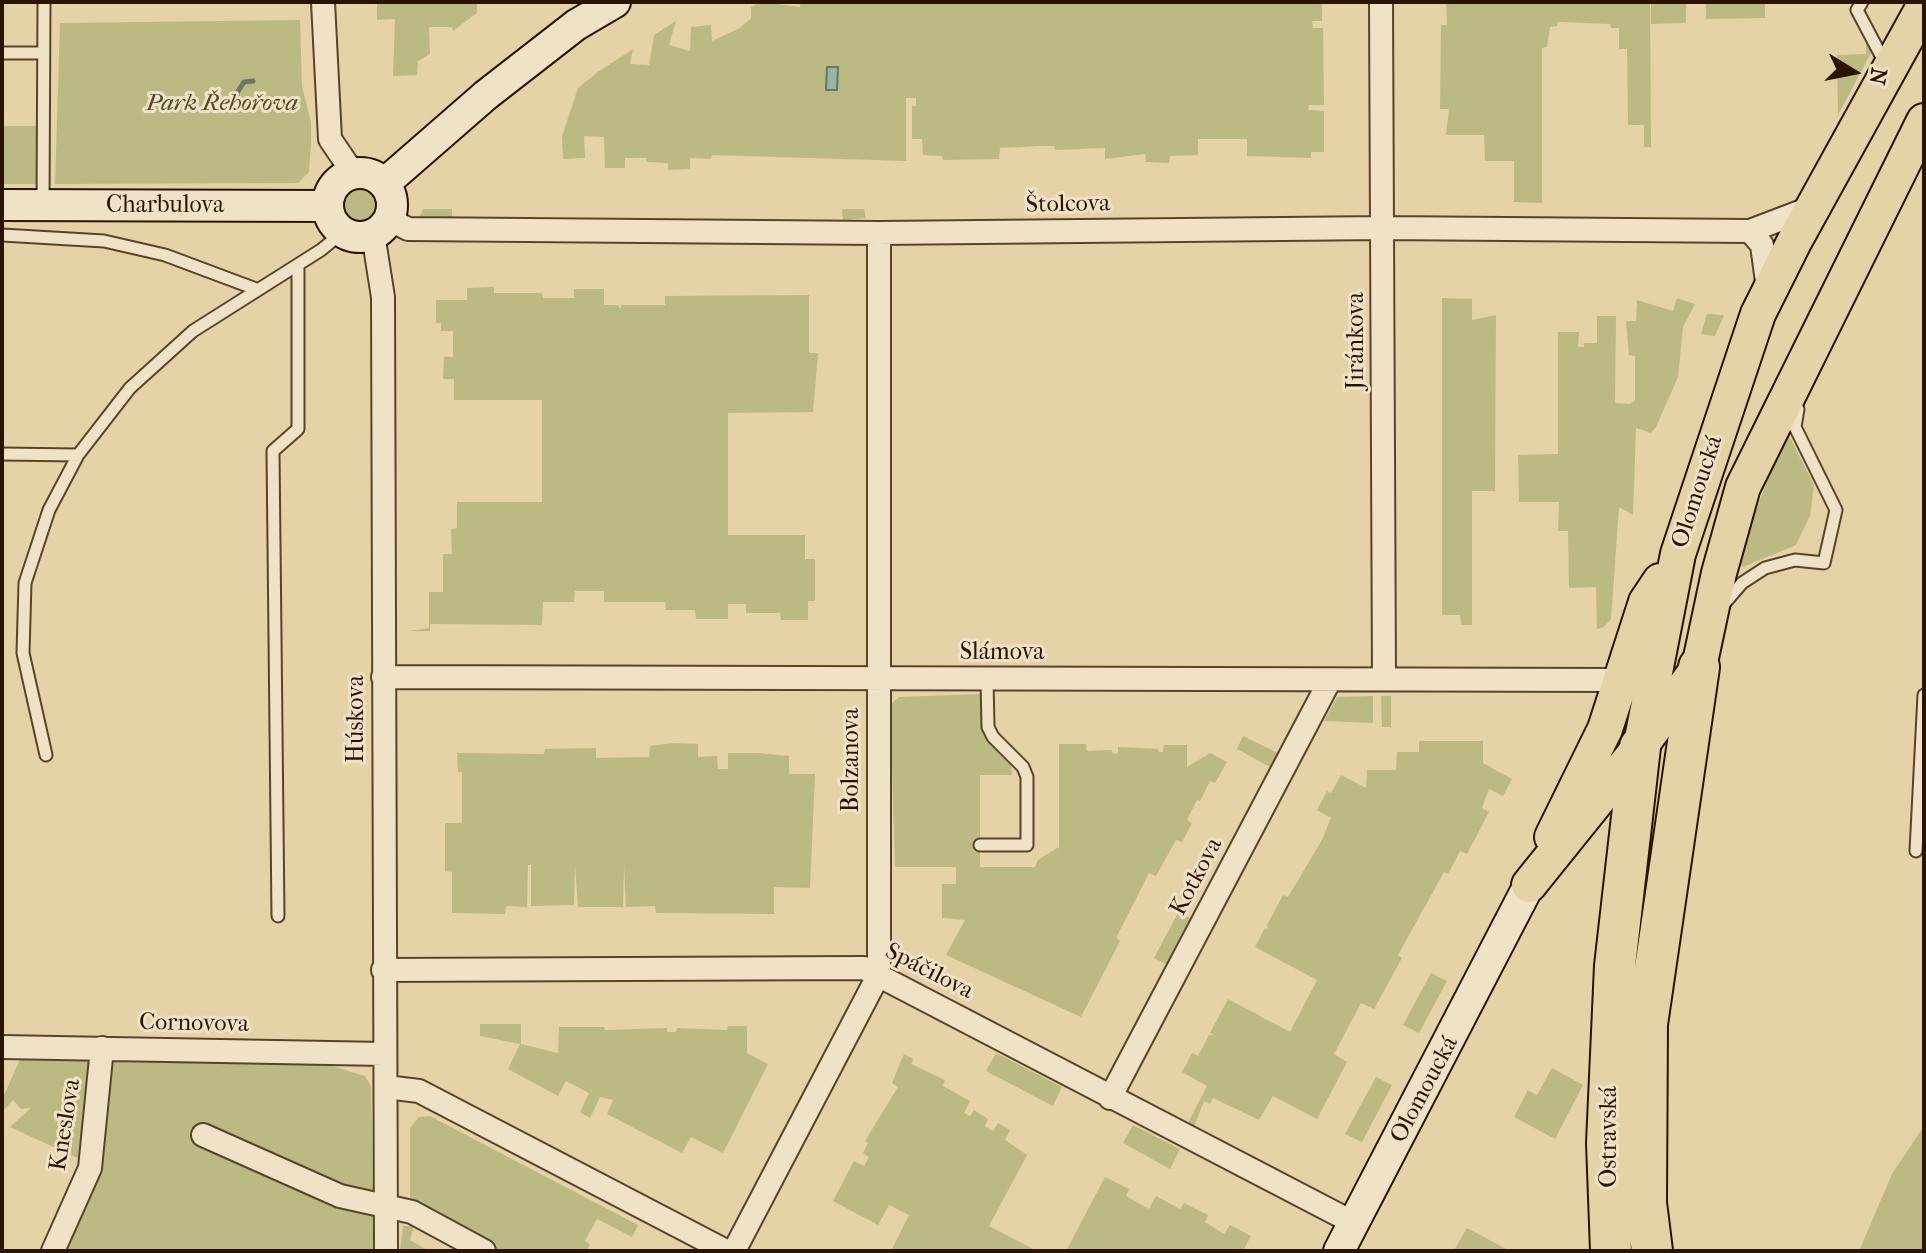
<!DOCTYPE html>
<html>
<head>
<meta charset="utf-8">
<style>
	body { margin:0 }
	#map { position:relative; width:1926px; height:1253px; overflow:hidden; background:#e6d2a7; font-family:"IM FELL French Canon",serif }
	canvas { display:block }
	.frame { position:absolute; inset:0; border:4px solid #2a1400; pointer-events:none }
	.north { position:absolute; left:1814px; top:32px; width:80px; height:80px; -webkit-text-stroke:6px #efe2c6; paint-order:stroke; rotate:100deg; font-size:22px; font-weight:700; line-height:32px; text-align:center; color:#2a1400 }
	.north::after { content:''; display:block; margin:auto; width:28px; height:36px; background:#2a1400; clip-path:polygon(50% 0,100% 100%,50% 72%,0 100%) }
</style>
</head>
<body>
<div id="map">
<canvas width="1926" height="1253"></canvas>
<div class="frame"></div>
<div class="north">N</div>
</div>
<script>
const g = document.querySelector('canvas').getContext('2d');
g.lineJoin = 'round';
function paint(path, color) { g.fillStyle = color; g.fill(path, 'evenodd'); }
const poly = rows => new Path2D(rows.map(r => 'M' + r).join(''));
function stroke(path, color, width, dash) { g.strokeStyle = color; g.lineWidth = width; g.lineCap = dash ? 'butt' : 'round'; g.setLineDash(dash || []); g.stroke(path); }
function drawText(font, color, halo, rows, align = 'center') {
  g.font = font + ' "IM FELL French Canon",serif'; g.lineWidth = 6; g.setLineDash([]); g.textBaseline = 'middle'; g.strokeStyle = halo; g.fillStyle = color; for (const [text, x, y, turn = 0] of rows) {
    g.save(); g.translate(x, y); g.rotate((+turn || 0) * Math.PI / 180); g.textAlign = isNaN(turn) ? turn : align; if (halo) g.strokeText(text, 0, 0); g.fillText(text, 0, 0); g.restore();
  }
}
const green = poly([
	[377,2,477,2,477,13,453,31,452,27,429,27,430,54,418,61,417,75,393,76,395,19,377,20],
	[762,2,800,7,801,2,1322,2,1322,21,1312,21,1313,28,1323,28,1324,105,1309,105,1308,110,1324,111,1324,152,1311,152,1311,158,1247,156,1247,139,1198,139,1198,155,1170,156,1169,163,1146,162,1145,154,1105,159,1105,148,1055,150,1054,146,1040,146,1000,148,999,159,943,160,942,156,923,155,922,139,912,139,912,106,916,106,916,98,906,98,906,161,712,155,711,159,690,158,690,169,668,170,668,163,647,162,646,158,625,158,625,168,605,168,604,137,584,136,585,158,563,159,562,136,578,88,598,72,633,49,630,64,649,65,654,35,676,21,669,45,690,51,691,27,711,25,712,41,740,28,751,18,751,7],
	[1446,2,1650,2,1651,147,1644,147,1644,125,1628,125,1627,49,1619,49,1619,28,1611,28,1610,24,1558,22,1557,26,1550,27,1547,47,1542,48,1542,203,1514,202,1514,161,1485,161,1484,135,1446,135,1449,109,1440,109,1441,25,1447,25],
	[1651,2,1686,2,1686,23,1651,24],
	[1706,2,1765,2,1765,18,1706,19],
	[300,20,302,86,311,122,311,144,309,172,298,183,55,184,60,23],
	[1866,35,1871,53,1838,115,1837,55,1866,54],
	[2,126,39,126,39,184,2,184],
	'342 204a17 17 0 1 1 34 0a17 17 0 1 1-34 0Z',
	[423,209,452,209,452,218,418,220],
	[842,209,864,209,866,218,843,220],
	[494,287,494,293,542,293,543,298,574,298,574,289,604,289,604,305,618,305,621,310,621,305,665,305,665,296,809,295,809,353,818,353,813,412,728,413,728,535,805,535,805,559,815,559,815,601,808,601,808,620,781,620,780,613,746,613,746,604,728,604,728,619,696,619,695,610,666,610,665,602,604,602,604,591,575,591,574,602,543,602,542,625,430,624,430,631,409,631,429,628,429,592,443,592,443,554,452,554,451,529,457,528,457,502,542,502,542,400,454,400,454,379,443,379,444,357,453,357,453,331,441,331,441,323,436,323,436,300,467,300,467,288],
	[1442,298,1472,299,1472,320,1496,315,1495,491,1472,491,1472,625,1461,625,1460,615,1442,615],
	[1677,298,1695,304,1683,327,1678,377,1656,427,1651,433,1636,428,1633,515,1619,507,1611,619,1604,627,1597,629,1596,587,1569,588,1568,531,1558,531,1559,502,1519,502,1518,455,1558,454,1558,332,1579,332,1578,347,1584,347,1584,343,1597,343,1597,316,1616,316,1615,403,1630,404,1635,400,1635,356,1629,355,1626,321,1636,321,1637,300,1673,311],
	[1707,314,1724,315,1715,336,1701,334],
	[1786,430,1814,485,1810,516,1796,545,1743,567,1738,563,1743,546],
	[980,694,982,726,993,745,1010,758,1012,775,980,775,980,867,1035,867,1038,860,1059,847,1059,744,1086,744,1087,751,1112,750,1113,754,1118,753,1118,747,1158,749,1159,752,1163,752,1164,745,1187,745,1187,767,1210,753,1227,762,1215,783,1210,781,1200,801,1197,800,1187,820,1192,823,1182,842,1176,840,1156,876,1149,873,1116,938,1120,941,1081,1017,946,955,965,920,942,918,942,884,956,884,956,867,895,867,890,705,899,697],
	[1373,696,1373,723,1324,721,1337,697],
	[1381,696,1391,696,1391,727,1382,727],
	[1243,736,1278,753,1270,767,1237,749],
	[1419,741,1483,741,1483,763,1512,779,1503,796,1489,789,1482,808,1489,812,1467,854,1460,851,1448,874,1444,872,1398,955,1402,958,1374,1009,1361,1003,1334,1054,1347,1062,1317,1119,1273,1096,1259,1120,1213,1098,1210,1104,1204,1101,1194,1127,1188,1123,1207,1086,1182,1072,1192,1053,1198,1056,1209,1035,1214,1035,1210,1033,1228,999,1290,1032,1317,980,1255,947,1265,928,1268,929,1267,925,1283,895,1288,897,1323,838,1331,818,1317,810,1327,791,1331,793,1341,775,1366,788,1367,770,1396,770,1397,752,1419,752],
	[674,743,698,744,698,757,717,756,718,769,728,769,728,753,758,753,789,756,789,774,815,774,810,888,774,887,774,914,656,913,655,906,626,907,624,865,623,907,578,907,575,864,574,905,531,906,531,865,528,865,527,907,506,906,505,914,452,913,452,872,445,871,445,823,462,823,462,772,458,772,457,753,544,754,545,749,596,748,596,758,649,757,650,746],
	[1178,913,1190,918,1166,964,1154,958],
	[1431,973,1447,981,1419,1033,1403,1025],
	[480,1024,521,1024,521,1044,558,1053,559,1027,604,1027,605,1030,667,1028,667,1032,676,1032,677,1028,727,1030,728,1026,747,1026,747,1053,768,1064,723,1153,691,1137,682,1153,607,1114,613,1100,600,1097,590,1118,580,1112,589,1093,566,1081,558,1096,508,1069,520,1044,480,1036],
	[996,1053,1062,1087,1053,1106,986,1071],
	[904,1054,913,1059,911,1064,945,1080,943,1086,970,1101,964,1113,970,1116,974,1110,988,1119,985,1126,993,1131,998,1123,1010,1130,1005,1140,1027,1155,989,1226,1037,1251,897,1251,892,1249,909,1215,889,1205,878,1225,833,1201,854,1161,864,1166,869,1157,863,1153,868,1143,865,1141,898,1087,892,1083],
	[83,1056,91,1060,84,1161,10,1127,31,1108,21,1109,13,1100,2,1112,2,1100,20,1059],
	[114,1061,319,1062,365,1076,371,1086,374,1251,63,1251,101,1168,94,1165,109,1067],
	[1552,1068,1583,1085,1555,1139,1514,1117,1528,1090,1537,1095],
	[1376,1077,1392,1085,1362,1142,1345,1134],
	[430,1116,638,1225,632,1237,597,1219,585,1241,590,1244,587,1251,502,1251,410,1204,410,1128,419,1117],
	[1133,1125,1180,1149,1170,1169,1123,1143],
	[1924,1126,1924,1251,1859,1251,1892,1174],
	[1105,1177,1129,1189,1126,1196,1149,1209,1156,1196,1180,1209,1184,1203,1208,1215,1205,1222,1224,1234,1230,1225,1251,1236,1243,1251,1066,1251],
	[403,1226,414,1226,410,1240,429,1251,400,1251],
	[1467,1228,1510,1251,1454,1250]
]);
const water = poly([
	[827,67,838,67,837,90,826,90,827,67]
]);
const stream = poly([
	[226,106,237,104,237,93,244,82,253,81]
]);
const lane = poly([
	[1862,2,1857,10,1886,65],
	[2,53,43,53],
	[43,205,44,2],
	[2,235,104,241,165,255,256,289],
	[2,454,78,455],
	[1723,605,1742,583,1765,568,1795,560,1824,563,1836,510,1795,427,1798,409],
	[46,755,23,653,25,583,49,510,78,455,130,388,193,331,321,250,343,232],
	[980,845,1027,845,1027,777,1023,767,993,737,988,727,987,679],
	[1916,851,1924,695],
	[278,916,273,451,298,429,298,265]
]);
const street = poly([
	[323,2,330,139,353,173],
	[1381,2,1384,679],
	[389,219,408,229,879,233,1383,228,1750,231],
	[373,234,383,297,386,1251],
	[1768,289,1762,245,1750,231,1813,207],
	[383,677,1620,680],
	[383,970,864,968,1354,1223],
	[2,1047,384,1054],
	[386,1087,419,1091,726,1251],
	[1110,1098,1330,680],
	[203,1135,340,1196,412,1212,484,1251],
	[53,1251,90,1168,102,1048],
	[734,1251,879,974,879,233]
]);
const secondary = poly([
	'328 205a32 32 0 1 1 64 0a32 32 0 1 1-64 0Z',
	[385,183,486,95,576,25,615,2],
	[2,205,328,206],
	[1339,1251,1529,885]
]);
const primary = poly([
	[1642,739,1678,554,1758,314,1795,240,1924,6],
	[1552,837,1605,729,1646,602,1660,581],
	[1529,885,1640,747,1699,667,1719,573,1743,487,1924,121]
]);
const highway = poly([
	[1611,1251,1607,1143,1615,966,1640,747],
	[1652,1251,1646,1203,1647,1024,1699,667]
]);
const parkNames = [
	["Park Řehořova",222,104]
];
const streetNames = [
	["Štolcova",1068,205,-1],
	["Charbulova",165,206],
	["Jiránkova",1357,341,-90],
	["Olomoucká",1698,492,-72],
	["Slámova",1002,653],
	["Húskova",357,719,-90],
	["Bolzanova",852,760,-90],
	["Kotkova",1197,877,-62],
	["Spáčilova",929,972,27],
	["Cornovova",194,1024,1],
	["Olomoucká",1425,1090,-62],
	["Kneslova",66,1125,-81],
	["Ostravská",1610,1137,-90]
];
paint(green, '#bbba83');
paint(water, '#96b8a6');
stroke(water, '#6b7664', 2);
stroke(stream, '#6b7664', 5);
stroke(lane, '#59442a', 15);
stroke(street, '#59442a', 26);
stroke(secondary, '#2a1400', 34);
stroke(primary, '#2a1400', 38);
stroke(highway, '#2a1400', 44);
stroke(lane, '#efe2c6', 11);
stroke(street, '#efe2c6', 22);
stroke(secondary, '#efe2c6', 30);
stroke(primary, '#e6d2a7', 34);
stroke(highway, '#e6d2a7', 40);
drawText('italic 24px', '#564627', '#efe2c6', parkNames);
drawText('24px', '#2a1400', '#efe2c6', streetNames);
</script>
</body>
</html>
